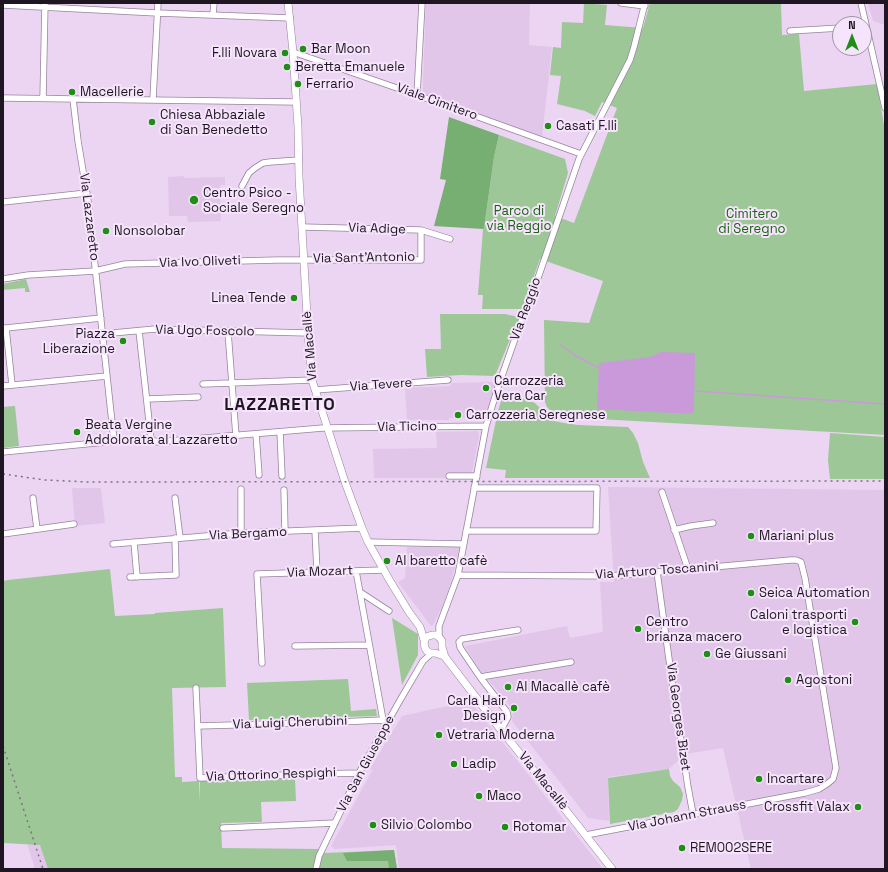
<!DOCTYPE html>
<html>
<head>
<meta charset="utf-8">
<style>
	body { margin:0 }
	#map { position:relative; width:888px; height:872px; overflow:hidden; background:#ebd5f3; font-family:"Space Grotesk",sans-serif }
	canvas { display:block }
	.frame { position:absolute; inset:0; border:4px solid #1e1620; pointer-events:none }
	.north { position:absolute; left:832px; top:16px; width:40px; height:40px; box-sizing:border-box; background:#f6e4fc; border:1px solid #a092a4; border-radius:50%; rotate:0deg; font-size:11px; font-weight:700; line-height:16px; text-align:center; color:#1e1620 }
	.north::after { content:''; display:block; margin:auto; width:14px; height:18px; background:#1e8e14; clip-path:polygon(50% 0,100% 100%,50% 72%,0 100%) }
</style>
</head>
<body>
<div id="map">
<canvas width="888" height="872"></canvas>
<div class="frame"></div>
<div class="north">N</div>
</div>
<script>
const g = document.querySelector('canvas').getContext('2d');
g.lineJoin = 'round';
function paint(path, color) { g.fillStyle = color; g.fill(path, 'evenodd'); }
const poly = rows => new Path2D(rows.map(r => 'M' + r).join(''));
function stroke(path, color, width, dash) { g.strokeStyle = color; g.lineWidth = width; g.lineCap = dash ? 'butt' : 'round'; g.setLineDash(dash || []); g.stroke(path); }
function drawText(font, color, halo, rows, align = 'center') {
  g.font = font + ' "Space Grotesk",sans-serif'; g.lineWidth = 4; g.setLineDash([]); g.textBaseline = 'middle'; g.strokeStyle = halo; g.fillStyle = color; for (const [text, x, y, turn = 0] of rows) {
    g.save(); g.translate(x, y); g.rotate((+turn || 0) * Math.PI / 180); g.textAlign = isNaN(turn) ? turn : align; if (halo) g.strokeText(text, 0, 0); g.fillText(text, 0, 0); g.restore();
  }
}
const built = poly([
	[426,3,530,3,529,45,552,47,542,137,423,94,423,80],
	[868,3,885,3,885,25,873,21],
	[184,176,184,178,225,177,225,185,220,185,221,221,188,222,187,216,169,216,168,177],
	[495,382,495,386,485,417,449,418,449,420,407,420,405,388,451,386,451,383],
	[478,431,479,436,472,473,449,473,448,478,374,478,373,449,437,448,436,432],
	[608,487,885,490,885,869,751,869,723,748,685,754,669,769,608,777,609,821,588,818,512,721,513,711,504,698,479,669,465,646,567,626,570,638,603,632,600,582,614,582],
	[72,488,101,488,105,523,75,526],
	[445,545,460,546,452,579,442,607,433,625,431,626,398,582,405,578,407,547,442,547],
	[470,701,603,869,399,869,396,845,335,849,331,846,373,769,369,770,402,716],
	[3,731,41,845,48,869,35,869,6,777]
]);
const green = poly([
	[584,3,607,5,605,25,643,28,650,3,781,3,782,35,799,34,804,91,877,84,885,131,885,435,563,417,554,414,547,407,545,402,544,320,589,323,603,281,540,259,522,309,482,309,483,295,478,295,483,229,484,228,494,157,499,135,565,159,568,173,555,216,574,223,617,108,602,102,595,116,585,111,557,104,561,76,550,75,553,47,561,48,562,22,583,23],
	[26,279,30,292,25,292,25,288,3,290,3,294,3,284],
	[440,314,505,314,519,317,495,376,461,375,427,377,425,349,441,349],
	[505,392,535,403,541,409,540,414,549,420,564,423,578,425,628,427,633,433,638,443,643,462,650,478,505,478,506,470,486,468,498,411,503,395],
	[15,406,19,446,3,448,3,407],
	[830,433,885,437,885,479,830,479,828,460],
	[110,569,115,616,155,614,155,613,223,608,226,687,172,688,175,777,182,777,182,782,199,781,200,802,200,781,295,778,296,801,261,802,262,822,221,823,222,848,319,849,325,853,394,850,397,869,48,869,40,845,3,843,3,579,4,579,4,581,8,580],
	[392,618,418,634,418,655,402,685],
	[348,679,351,711,376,709,377,716,249,720,247,683],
	[669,769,670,776,673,781,680,787,683,794,682,800,678,809,674,812,610,824,608,778]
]);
const forest = poly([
	[449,117,499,135,494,157,484,228,483,229,434,226,446,180,440,179],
	[394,850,397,869,389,869,388,861,347,861,343,853]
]);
const water = poly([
	[661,352,695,353,694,413,691,414,597,409,599,363,649,357]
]);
const stream = poly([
	[561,345,576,356,599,368],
	[695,391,885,404]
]);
const street = poly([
	[621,3,645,6],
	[861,3,885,108],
	[3,5,157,13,290,18],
	[213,15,214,3],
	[790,31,840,28],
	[293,52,417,95,581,154],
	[417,95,422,3],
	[3,98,296,102],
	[43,98,45,3],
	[73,99,78,141,88,201,114,441],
	[153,99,158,3],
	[242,186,249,173,255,168,263,163,270,162,299,160],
	[3,202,87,193],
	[302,227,421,230,450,239],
	[3,279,28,275,95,271,125,264,277,260,421,260,421,230],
	[3,328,6,328,101,318],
	[6,328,12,385],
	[139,331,151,439],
	[228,332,236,436],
	[102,334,155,329,308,333],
	[203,384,312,380],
	[3,386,107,376],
	[315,390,448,380],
	[147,399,198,397],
	[280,432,282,476],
	[256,434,259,475],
	[3,452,148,438,157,442,323,428,486,426],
	[449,476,477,476],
	[241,489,241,533],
	[284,490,285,532],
	[662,492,688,569],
	[33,498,37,529],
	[175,498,180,538],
	[315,530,317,572],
	[674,530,691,526,713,523],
	[466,531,596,531,597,488,474,488],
	[3,534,74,524],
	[134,542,137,577],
	[368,542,463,544],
	[113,544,241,533,362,528],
	[356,571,383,720,384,721],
	[657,572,672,681,688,787,693,814],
	[458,575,610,576,657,572,791,560,796,560,801,562,805,578,836,768,833,779,827,784,819,789,805,793,586,835],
	[130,577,176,575,175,538],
	[360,592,389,611],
	[439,637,439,626,458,575,486,426,498,387,523,316,539,275,579,159,630,60,634,47,645,3],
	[295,646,369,645],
	[262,663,257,574,383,570],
	[480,677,571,662],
	[196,688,200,778,315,774,359,773],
	[198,726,339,722,383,720],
	[501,730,508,717,507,712,480,677,461,649,460,647,459,642,462,639,518,630],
	[223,828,335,823],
	[316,869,319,856,359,773,399,702,423,661,432,653]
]);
const secondary = poly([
	[288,3,293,52,298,127,299,177,308,333,312,380,345,482,362,528,368,542,390,581,409,612,420,627,424,640],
	[444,656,435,653,430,653,427,651,425,648,424,643,426,637,432,635,436,635,439,637,442,641,442,647,445,657,501,730,572,818,612,869]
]);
const rail = poly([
	[3,474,45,480,88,482,885,481],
	[3,746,43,869]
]);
const markers = [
	[303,49,4,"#1e8e14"],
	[285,53,4,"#1e8e14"],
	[287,67,4,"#1e8e14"],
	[298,84,4,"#1e8e14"],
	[72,92,4,"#1e8e14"],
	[152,122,4,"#1e8e14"],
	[548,126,4,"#1e8e14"],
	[194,200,5,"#1e8e14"],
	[106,231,4,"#1e8e14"],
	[294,298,4,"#1e8e14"],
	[123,341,4,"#1e8e14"],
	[486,388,4,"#1e8e14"],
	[458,415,4,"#1e8e14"],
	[77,432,4,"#1e8e14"],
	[751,536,4,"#1e8e14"],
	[387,561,4,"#1e8e14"],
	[751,593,4,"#1e8e14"],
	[855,622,4,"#1e8e14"],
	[638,629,4,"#1e8e14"],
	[707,654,4,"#1e8e14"],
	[788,680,4,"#1e8e14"],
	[508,687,4,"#1e8e14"],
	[514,708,4,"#1e8e14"],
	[439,735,4,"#1e8e14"],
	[454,764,4,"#1e8e14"],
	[759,779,4,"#1e8e14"],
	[479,796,4,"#1e8e14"],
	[858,807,4,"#1e8e14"],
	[373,825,4,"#1e8e14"],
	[505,827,4,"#1e8e14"],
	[682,848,4,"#1e8e14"]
];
const poiNames = [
	["Bar Moon",311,49],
	["F.lli Novara",277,53,"right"],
	["Beretta Emanuele",295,67],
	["Ferrario",306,84],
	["Macellerie",80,92],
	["Chiesa Abbaziale",160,115],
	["di San Benedetto",160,130],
	["Casati F.lli",556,126],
	["Centro Psico -",203,193],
	["Sociale Seregno",203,208],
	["Nonsolobar",114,231],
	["Linea Tende",286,298,"right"],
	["Piazza",115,334,"right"],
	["Liberazione",115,349,"right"],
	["Carrozzeria",494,381],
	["Vera Car",494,396],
	["Carrozzeria Seregnese",466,415],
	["Beata Vergine",85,425],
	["Addolorata al Lazzaretto",85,440],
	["Mariani plus",759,536],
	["Al baretto cafè",395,561],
	["Seica Automation",759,593],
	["Caloni trasporti",847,615,"right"],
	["e logistica",847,630,"right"],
	["Centro",646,622],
	["brianza macero",646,637],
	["Ge Giussani",715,654],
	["Agostoni",796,680],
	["Al Macallè cafè",516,687],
	["Carla Hair",506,701,"right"],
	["Design",506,716,"right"],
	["Vetraria Moderna",447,735],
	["Ladip",462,764],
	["Incartare",767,779],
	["Maco",487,796],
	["Crossfit Valax",850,807,"right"],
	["Silvio Colombo",381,825],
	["Rotomar",513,827],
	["REM002SERE",690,848]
];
const streetNames = [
	["Viale Cimitero",437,102,20],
	["Via Lazzaretto",89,217,83],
	["Via Adige",377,229,2],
	["Via Sant'Antonio",364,258,-1],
	["Via Ivo Oliveti",200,262,-2],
	["Via Reggio",526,309,-70],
	["Via Ugo Foscolo",205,331,1],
	["Via Macallè",310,346,-95],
	["Via Tevere",381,385,-4],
	["Via Ticino",407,427,-1],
	["Via Bergamo",248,534,-3],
	["Via Arturo Toscanini",657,571,-4],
	["Via Mozart",320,572,-2],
	["Via Georges Bizet",678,717,82],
	["Via Luigi Cherubini",290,723,-2],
	["Via San Giuseppe",366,764,-62],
	["Via Ottorino Respighi",271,775,-2],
	["Via Macallè",543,781,51],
	["Via Johann Strauss",687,816,-11]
];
const parkNames = [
	["Parco di",519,211],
	["via Reggio",519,226],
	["Cimitero",752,214],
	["di Seregno",752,229]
];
const districtNames = [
	["LAZZARETTO",280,405]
];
paint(built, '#e1c6ea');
paint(green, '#9dc797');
paint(forest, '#77ae71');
paint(water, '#ca99da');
stroke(stream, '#ca99da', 1.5);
stroke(street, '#97839e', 7);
stroke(secondary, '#97839e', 8);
stroke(street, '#fff', 5.5);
stroke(secondary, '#fff', 7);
stroke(rail, '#7e6f83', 1.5, [2, 4]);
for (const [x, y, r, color] of markers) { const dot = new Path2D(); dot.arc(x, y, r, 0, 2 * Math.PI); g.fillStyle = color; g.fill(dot); stroke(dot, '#f6e4fc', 1.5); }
drawText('13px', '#1e1620', '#f6e4fc', poiNames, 'left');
drawText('13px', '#1e1620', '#f6e4fc', streetNames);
drawText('13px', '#186412', '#f6e4fc', parkNames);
g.letterSpacing = '1px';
drawText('bold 17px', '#1e1620', '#f6e4fc', districtNames);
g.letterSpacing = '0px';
</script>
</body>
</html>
